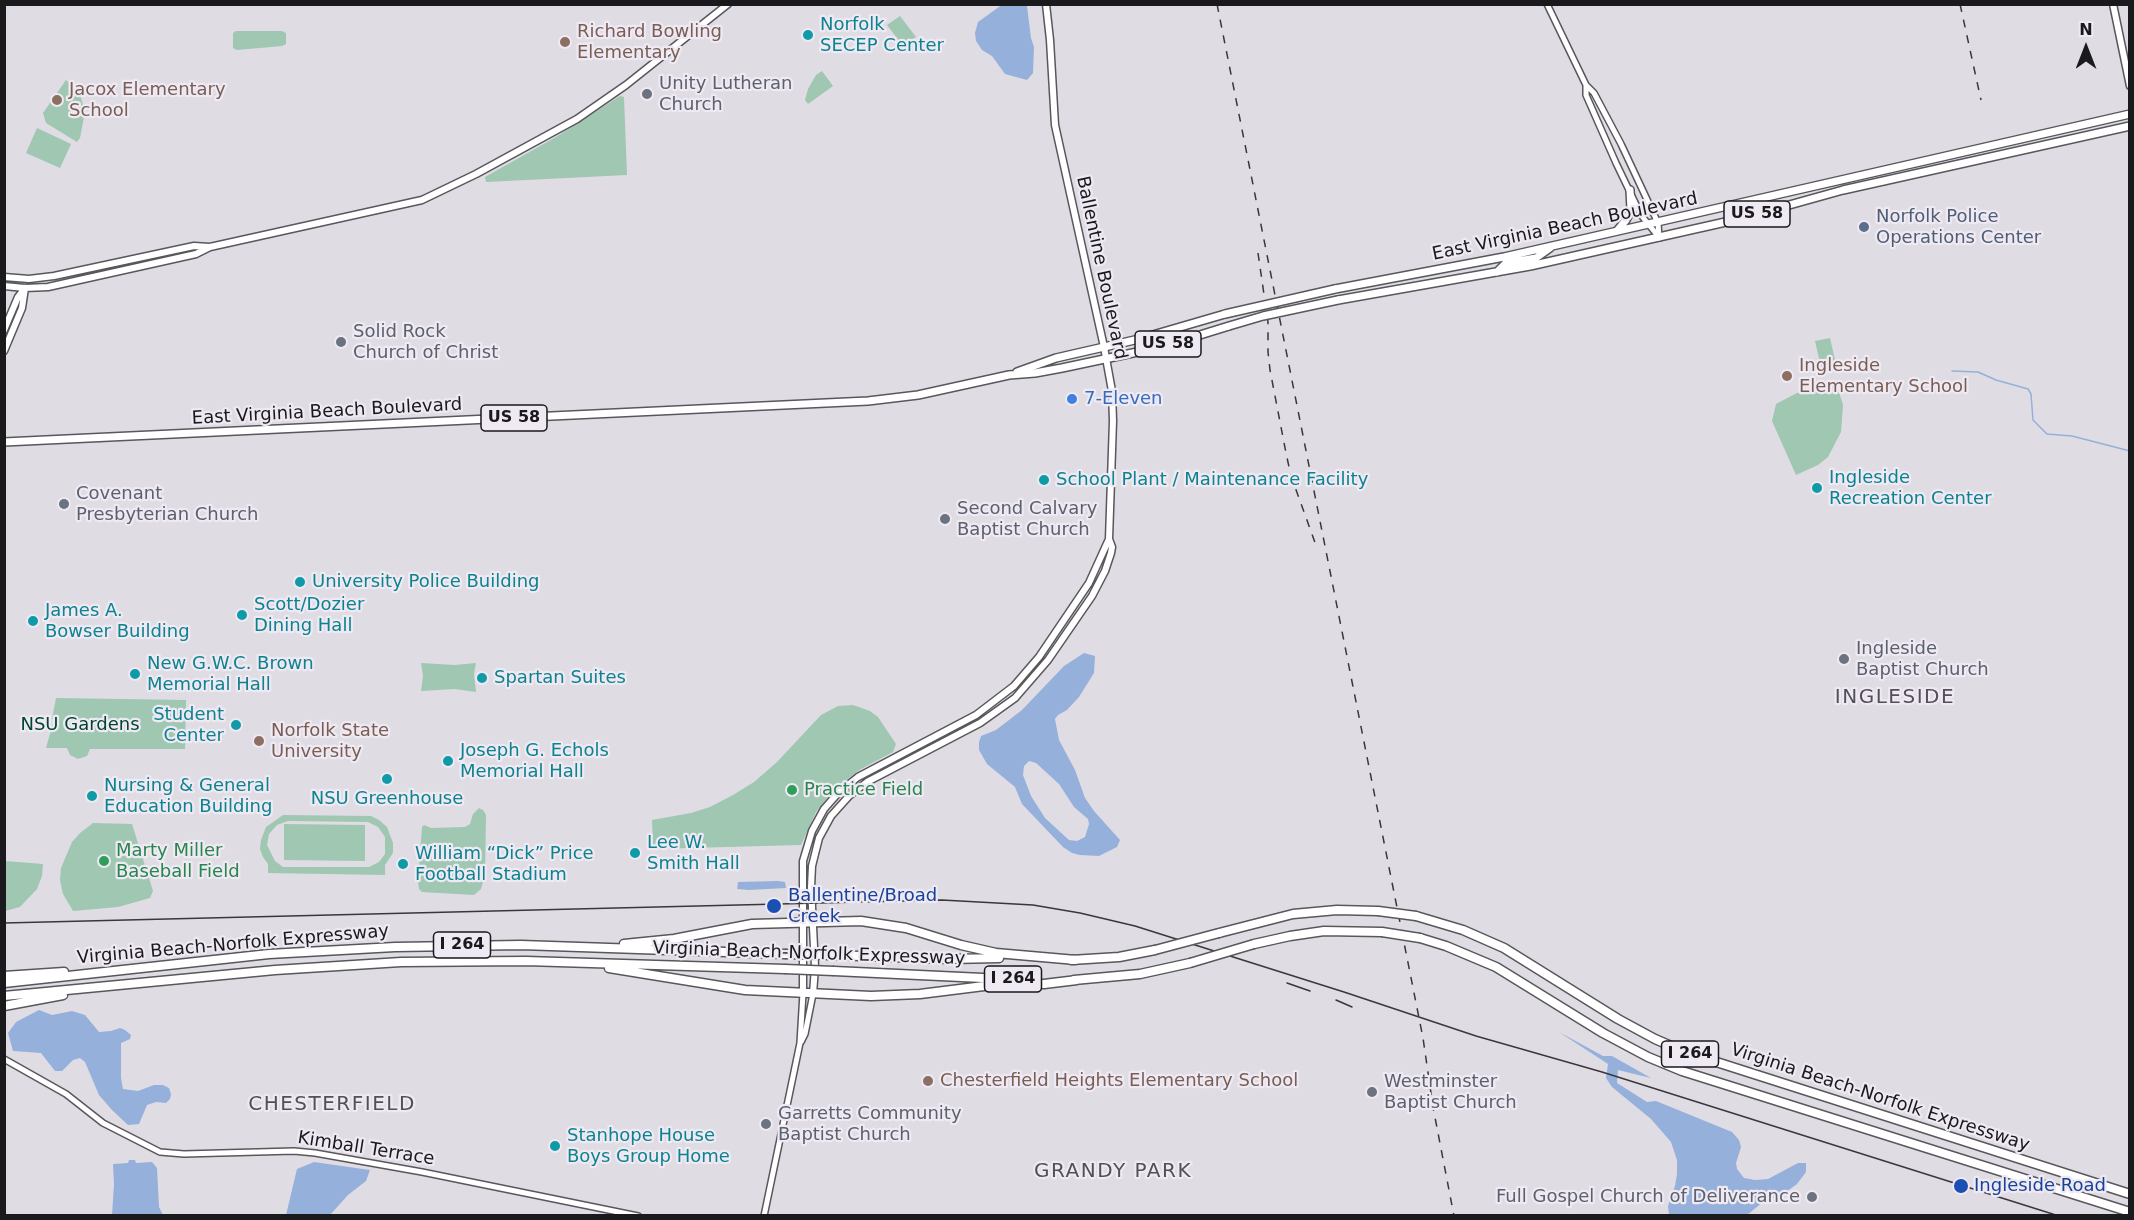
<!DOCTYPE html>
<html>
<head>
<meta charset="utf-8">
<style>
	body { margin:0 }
	#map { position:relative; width:2134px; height:1220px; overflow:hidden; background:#e0dce4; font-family:"DejaVu Sans",sans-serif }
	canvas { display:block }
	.frame { position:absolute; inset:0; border:6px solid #1a191c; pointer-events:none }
	.north { position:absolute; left:2056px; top:18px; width:60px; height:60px; -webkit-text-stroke:4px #eee9f2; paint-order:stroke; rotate:0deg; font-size:16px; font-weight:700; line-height:24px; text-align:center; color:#1a191c }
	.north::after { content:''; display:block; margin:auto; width:21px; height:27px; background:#1a191c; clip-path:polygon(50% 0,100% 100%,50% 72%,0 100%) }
</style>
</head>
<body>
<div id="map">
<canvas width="2134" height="1220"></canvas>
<div class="frame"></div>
<div class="north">N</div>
</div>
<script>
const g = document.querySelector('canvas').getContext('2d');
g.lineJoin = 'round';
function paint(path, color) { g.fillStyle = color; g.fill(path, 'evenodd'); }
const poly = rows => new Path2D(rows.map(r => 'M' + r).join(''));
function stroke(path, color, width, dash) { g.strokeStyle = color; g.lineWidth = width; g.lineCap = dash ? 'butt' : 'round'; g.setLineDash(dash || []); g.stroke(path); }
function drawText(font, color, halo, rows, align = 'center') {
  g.font = font + ' "DejaVu Sans",sans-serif'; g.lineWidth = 4.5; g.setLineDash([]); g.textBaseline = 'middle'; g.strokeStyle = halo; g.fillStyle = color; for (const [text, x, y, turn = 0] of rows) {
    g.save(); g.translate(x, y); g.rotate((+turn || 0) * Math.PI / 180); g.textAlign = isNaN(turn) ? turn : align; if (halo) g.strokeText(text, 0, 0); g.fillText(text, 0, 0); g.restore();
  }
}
const green = poly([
	[900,16,916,37,903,46,887,25],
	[236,31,282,31,286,33,286,44,282,46,237,50,233,48,233,33],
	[822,71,833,86,808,104,805,100,808,89,816,75],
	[66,80,75,88,81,98,85,112,80,138,77,142,46,123,43,113],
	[620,96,624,97,627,175,486,182,485,177,556,137],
	[37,128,71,144,60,168,26,153],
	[1830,338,1836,364,1821,367,1815,341],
	[1833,381,1839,392,1843,405,1841,432,1828,457,1818,465,1796,475,1772,421,1776,404,1797,393],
	[421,663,455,665,476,663,474,674,476,692,455,689,421,691,423,676],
	[56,698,186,700,185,749,90,749,87,756,78,759,70,755,67,748,46,748,54,720,52,719],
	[853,705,870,711,878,717,896,744,893,752,861,769,836,787,816,812,801,845,653,849,652,820,691,813,710,807,733,795,754,782,777,762,821,715,838,706],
	[479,808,483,810,486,815,485,875,481,889,474,895,422,892,419,889,418,882,422,827,424,825,431,828,465,827,470,824,473,814],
	[283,815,371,816,379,820,387,827,393,843,393,853,385,865,385,875,268,873,268,864,263,857,260,849,261,840,266,827],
	[288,821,368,822,378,827,385,837,385,854,379,862,369,867,283,867,275,861,267,845,269,834,277,825],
	[93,823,132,824,153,891,150,898,118,907,73,911,63,894,60,880,61,868,72,842,80,833],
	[284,824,365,825,365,861,284,860],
	[5,861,43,864,42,876,37,889,20,907,5,911]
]);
const water = poly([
	[1003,4,1027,6,1031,38,1034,47,1033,73,1027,80,1005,74,992,56,982,50,976,41,975,33,978,22],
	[1084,653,1095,656,1094,673,1079,697,1067,710,1058,715,1055,719,1059,740,1075,770,1085,798,1094,811,1120,840,1117,847,1099,856,1080,855,1072,853,1063,847,1022,804,1015,787,987,764,979,750,979,742,981,736,996,730,1022,710,1064,666],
	[1029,761,1036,763,1059,784,1074,807,1088,819,1089,824,1085,837,1077,841,1069,840,1045,818,1031,796,1023,775,1024,766],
	[778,881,785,882,786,888,749,890,737,889,738,882],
	[39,1010,52,1015,72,1011,85,1015,99,1032,111,1031,120,1028,125,1030,131,1035,130,1039,121,1043,121,1078,123,1089,138,1091,154,1085,163,1085,169,1088,171,1094,170,1099,166,1103,156,1102,147,1105,139,1124,128,1125,112,1110,99,1095,85,1062,80,1058,73,1060,62,1071,55,1071,41,1053,13,1051,8,1033,16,1022],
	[1559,1032,1603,1056,1612,1056,1651,1078,1618,1070,1617,1083,1647,1102,1656,1101,1732,1132,1739,1140,1741,1147,1736,1163,1737,1169,1744,1178,1755,1180,1768,1179,1798,1163,1806,1163,1806,1172,1797,1184,1782,1195,1763,1202,1747,1215,1669,1215,1668,1206,1675,1186,1677,1174,1677,1160,1671,1142,1651,1119,1612,1087,1606,1078,1608,1064],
	[129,1160,135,1160,136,1163,152,1162,157,1168,159,1207,163,1215,112,1215,114,1184,113,1164,128,1163],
	[314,1162,370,1170,366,1181,348,1195,330,1215,286,1215,297,1169]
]);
const stream = poly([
	[1952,371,1978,372,1996,380,2028,389,2031,394,2033,420,2047,434,2072,436,2130,451]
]);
const tertiary = poly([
	[1547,4,1586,85,1594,93,1621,144,1658,223,1659,238],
	[1586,85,1586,95,1616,163,1641,215,1658,236],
	[801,1042,805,1034,813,994],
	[4,1059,66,1094,103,1123,160,1152,184,1154,294,1151,315,1153,422,1172,638,1216],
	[764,1216,800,1043,803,993]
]);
const secondary = poly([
	[2113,4,2130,86],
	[4,277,29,279,54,276,194,246,210,247,422,200,476,174,577,119,626,85,728,4],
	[4,286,25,288,48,287,196,254,210,247],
	[4,330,18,297,25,288],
	[4,351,22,308,25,288],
	[803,993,803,861,812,831,824,809,839,792,858,777,976,715,1014,686,1039,657,1089,583,1109,539],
	[813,994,815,967,811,887,812,866,819,838,831,816,849,796,867,782,980,723,1015,698,1048,660,1092,596,1105,571,1111,553,1112,547,1109,539,1113,421,1112,391,1104,347,1055,125,1050,40,1046,4]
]);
const primary = poly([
	[1617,231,1626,220,1631,210,1630,190],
	[1497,272,1506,263,1536,258,1550,248],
	[1335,289,1504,257,2130,114],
	[1338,300,1530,266,1739,219,1843,190,2130,126],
	[1017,372,1056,358,1139,339,1225,314],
	[4,442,868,401,918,395,1009,375,1035,373,1062,368,1161,347,1229,326]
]);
const motorway = poly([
	[1416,916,1463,930,1504,948,1618,1019,1655,1039,1685,1052,2130,1194],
	[1219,933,1293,914,1337,910,1378,911],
	[1420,938,1446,946,1496,967,1603,1033,1648,1057,1682,1071,2130,1212],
	[624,944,674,939,752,924,861,921,906,928,961,945,996,953,1076,960],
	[1254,944,1290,936,1324,931,1382,932],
	[831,955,949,959,999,958],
	[1071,960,1119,957,1155,950],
	[609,968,745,990,871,996,920,994,1008,983,1044,984,1077,980],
	[834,971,1004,979],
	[4,976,64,972],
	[1074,980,1140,974,1190,963],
	[4,983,269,954,395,947,521,945,785,954],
	[4,996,275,970,401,962,526,961,785,969],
	[4,1006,63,995]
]);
const tram = poly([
	[4,923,942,900,1033,905,1080,913,1135,926,1344,992,1476,1036,1602,1072,2059,1216],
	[1287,983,1310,991],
	[1336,1000,1352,1007]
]);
const rail = poly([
	[1217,4,1423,1038,1433,1107,1454,1216],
	[1960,4,1981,100],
	[1258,253,1268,322,1268,352,1270,370,1286,453,1291,476,1317,548]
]);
const primaryBridge = poly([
	[1225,314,1335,289],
	[1229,326,1263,316,1338,300]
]);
const motorwayBridge = poly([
	[1378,911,1416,916],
	[1382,932,1420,938],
	[1155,950,1219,933],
	[785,954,831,955],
	[1190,963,1254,944],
	[785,969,834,971]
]);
const markers = [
	[808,35,6,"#0f9aa8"],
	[565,42,6,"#8d6e63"],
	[647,94,6,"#6b7280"],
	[57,100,6,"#8d6e63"],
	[1864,227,6,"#5c6f8a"],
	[341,342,6,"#6b7280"],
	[1787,376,6,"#8d6e63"],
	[1072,399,6,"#3f7fe0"],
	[1044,480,6,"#0f9aa8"],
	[1817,488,6,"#0f9aa8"],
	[64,504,6,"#6b7280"],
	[945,519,6,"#6b7280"],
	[300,582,6,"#0f9aa8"],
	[242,615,6,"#0f9aa8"],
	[33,621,6,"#0f9aa8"],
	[1844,659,6,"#6b7280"],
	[135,674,6,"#0f9aa8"],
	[482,678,6,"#0f9aa8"],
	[236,725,6,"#0f9aa8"],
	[259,741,6,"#8d6e63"],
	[448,761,6,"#0f9aa8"],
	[387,779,6,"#0f9aa8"],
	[792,790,6,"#2e9e5b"],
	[92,796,6,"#0f9aa8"],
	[635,853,6,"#0f9aa8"],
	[104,861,6,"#2e9e5b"],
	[403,864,6,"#0f9aa8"],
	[774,906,8,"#1a4fb4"],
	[928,1081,6,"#8d6e63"],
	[1372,1092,6,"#6b7280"],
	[766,1124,6,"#6b7280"],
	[555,1146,6,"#0f9aa8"],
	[1961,1186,8,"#1a4fb4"],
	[1812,1197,6,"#6b7280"]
];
const shields = [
	[1757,214,66],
	[1168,344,66],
	[514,418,66],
	[462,945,57],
	[1013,979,57],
	[1690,1054,57]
];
const shieldNames = [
	["US 58",1757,214],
	["US 58",1168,344],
	["US 58",514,418],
	["I 264",462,945],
	["I 264",1013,979],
	["I 264",1690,1054]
];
const cultureNames = [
	["Norfolk",820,25],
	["SECEP Center",820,46],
	["Ingleside",1829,478],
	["Recreation Center",1829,499],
	["School Plant / Maintenance Facility",1056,480],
	["University Police Building",312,582],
	["Scott/Dozier",254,605],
	["Dining Hall",254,626],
	["James A.",45,611],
	["Bowser Building",45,632],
	["New G.W.C. Brown",147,664],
	["Memorial Hall",147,685],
	["Spartan Suites",494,678],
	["Student",224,715,"right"],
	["Center",224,736,"right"],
	["Joseph G. Echols",460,751],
	["Memorial Hall",460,772],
	["Nursing & General",104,786],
	["Education Building",104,807],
	["NSU Greenhouse",387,799,"center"],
	["Lee W.",647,843],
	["Smith Hall",647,864],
	["William “Dick” Price",415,854],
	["Football Stadium",415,875],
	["Stanhope House",567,1136],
	["Boys Group Home",567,1157]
];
const educationNames = [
	["Richard Bowling",577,32],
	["Elementary",577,53],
	["Jacox Elementary",69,90],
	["School",69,111],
	["Ingleside",1799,366],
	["Elementary School",1799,387],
	["Norfolk State",271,731],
	["University",271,752],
	["Chesterfield Heights Elementary School",940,1081]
];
const worshipNames = [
	["Unity Lutheran",659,84],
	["Church",659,105],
	["Solid Rock",353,332],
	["Church of Christ",353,353],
	["Covenant",76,494],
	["Presbyterian Church",76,515],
	["Second Calvary",957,509],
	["Baptist Church",957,530],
	["Ingleside",1856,649],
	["Baptist Church",1856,670],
	["Westminster",1384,1082],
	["Baptist Church",1384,1103],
	["Garretts Community",778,1114],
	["Baptist Church",778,1135],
	["Full Gospel Church of Deliverance",1800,1197,"right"]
];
const serviceNames = [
	["Norfolk Police",1876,217],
	["Operations Center",1876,238]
];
const streetNames = [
	["East Virginia Beach Boulevard",1565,227,-12],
	["Ballentine Boulevard",1101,268,78],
	["East Virginia Beach Boulevard",327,412,-3],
	["Virginia Beach-Norfolk Expressway",233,945,-5],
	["Virginia Beach-Norfolk Expressway",809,954,2],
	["Virginia Beach-Norfolk Expressway",1880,1098,18],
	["Kimball Terrace",366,1149,9]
];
const shopNames = [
	["7-Eleven",1084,399]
];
const parkNames = [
	["NSU Gardens",80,725]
];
const leisureNames = [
	["Practice Field",804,790],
	["Marty Miller",116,851],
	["Baseball Field",116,872]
];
const transitNames = [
	["Ballentine/Broad",788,896],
	["Creek",788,917],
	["Ingleside Road",1974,1186]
];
const neighbourhoodNames = [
	["INGLESIDE",1895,698],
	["CHESTERFIELD",332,1105],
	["GRANDY PARK",1113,1172]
];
paint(green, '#9fc7b2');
paint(water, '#95b0da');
stroke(stream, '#95b0da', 1.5);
stroke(tertiary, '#59565c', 8);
stroke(secondary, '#59565c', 9);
stroke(primary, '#59565c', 10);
stroke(motorway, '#59565c', 11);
stroke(tertiary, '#fff', 5);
stroke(secondary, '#fff', 6);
stroke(primary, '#fff', 7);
stroke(motorway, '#fff', 8);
stroke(tram, '#39373b', 1.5);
stroke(rail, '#39373b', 1.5, [8, 8]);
stroke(primaryBridge, '#59565c', 10, []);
stroke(motorwayBridge, '#59565c', 11, []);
stroke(primaryBridge, '#fff', 7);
stroke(motorwayBridge, '#fff', 8);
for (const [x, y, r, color] of markers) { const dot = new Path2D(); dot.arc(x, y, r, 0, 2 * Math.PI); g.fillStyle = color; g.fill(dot); stroke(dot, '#eee9f2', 2); }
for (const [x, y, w] of shields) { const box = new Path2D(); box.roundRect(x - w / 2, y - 13, w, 26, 4.5); g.fillStyle = '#eee9f2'; g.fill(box); stroke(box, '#1a191c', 1.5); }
drawText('bold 16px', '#1a191c', null, shieldNames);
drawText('18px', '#0d838f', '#eee9f2', cultureNames, 'left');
drawText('18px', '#785e54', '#eee9f2', educationNames, 'left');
drawText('18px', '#5b616d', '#eee9f2', worshipNames, 'left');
drawText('18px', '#4e5e75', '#eee9f2', serviceNames, 'left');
drawText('18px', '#1a191c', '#eee9f2', streetNames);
drawText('18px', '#366cbe', '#eee9f2', shopNames, 'left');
drawText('18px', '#00462d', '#eee9f2', parkNames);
drawText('18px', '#27864d', '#eee9f2', leisureNames, 'left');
drawText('18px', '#164399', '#eee9f2', transitNames, 'left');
g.letterSpacing = '1.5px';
drawText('20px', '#535057', '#eee9f2', neighbourhoodNames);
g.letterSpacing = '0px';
</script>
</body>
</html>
